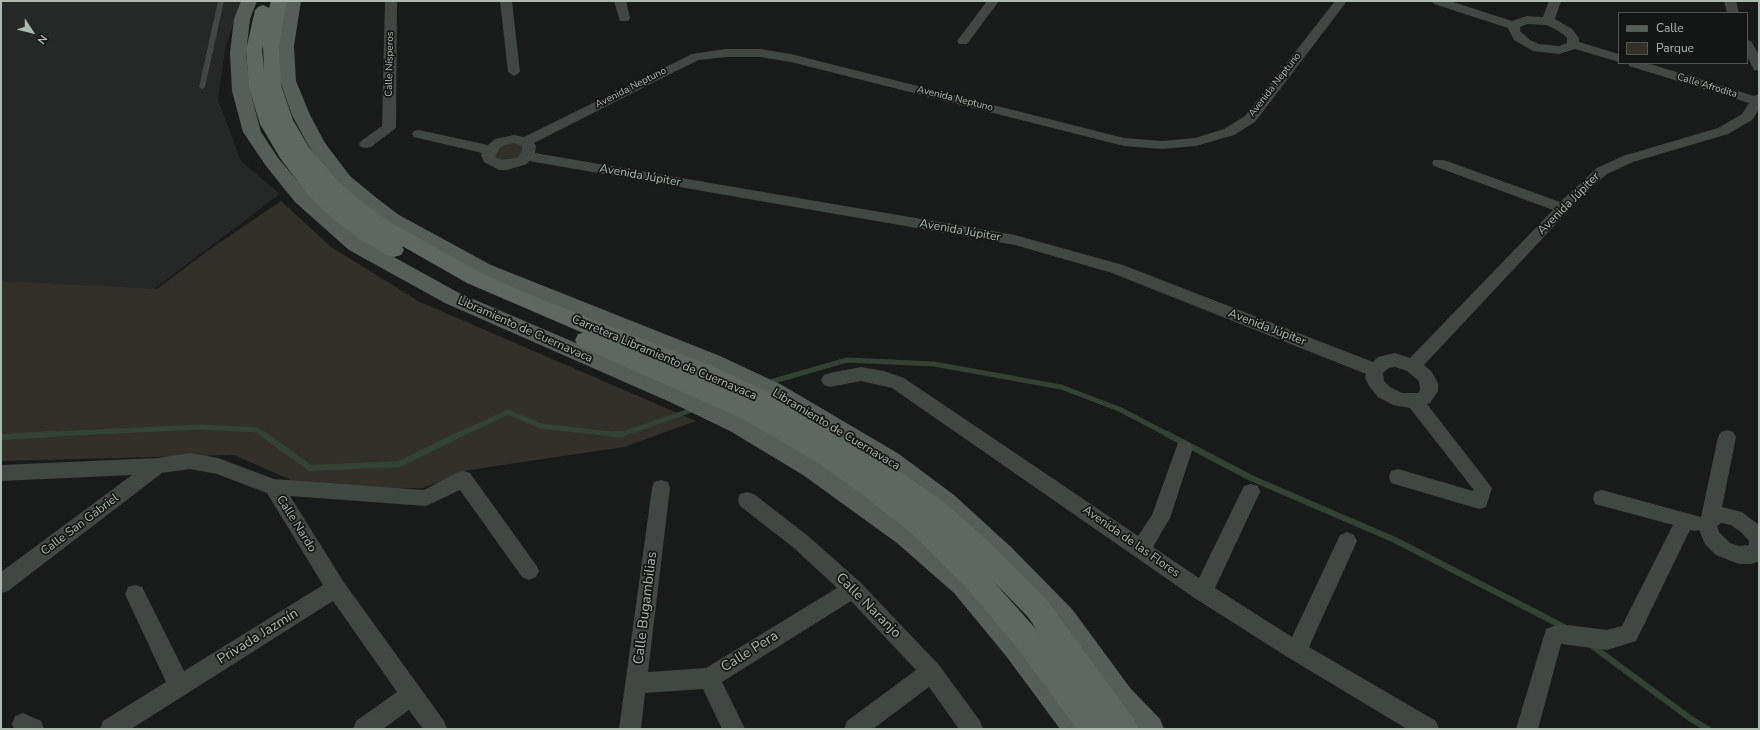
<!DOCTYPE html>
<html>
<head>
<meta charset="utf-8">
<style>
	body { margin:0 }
	#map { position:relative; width:1760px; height:730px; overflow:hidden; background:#191b1a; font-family:"Nunito Sans",sans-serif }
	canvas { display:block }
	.frame { position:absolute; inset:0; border:2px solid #acbaaf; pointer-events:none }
	.legend { position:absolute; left:1618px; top:12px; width:130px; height:52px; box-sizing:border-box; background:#141615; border:1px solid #515853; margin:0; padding:5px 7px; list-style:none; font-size:12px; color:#acbaaf }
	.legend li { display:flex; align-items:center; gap:8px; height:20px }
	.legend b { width:20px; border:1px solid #515853 }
	.north { position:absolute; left:12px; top:12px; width:40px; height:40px; -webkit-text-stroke:3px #141615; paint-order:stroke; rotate:126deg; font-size:11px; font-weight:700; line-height:16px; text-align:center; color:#acbaaf }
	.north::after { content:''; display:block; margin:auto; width:14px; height:18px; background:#acbaaf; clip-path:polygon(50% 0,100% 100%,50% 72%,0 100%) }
</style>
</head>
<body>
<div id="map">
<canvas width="1760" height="730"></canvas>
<div class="frame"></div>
<ul class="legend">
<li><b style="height:5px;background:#565e59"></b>Calle</li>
<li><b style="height:11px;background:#323029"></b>Parque</li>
</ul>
<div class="north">N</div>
</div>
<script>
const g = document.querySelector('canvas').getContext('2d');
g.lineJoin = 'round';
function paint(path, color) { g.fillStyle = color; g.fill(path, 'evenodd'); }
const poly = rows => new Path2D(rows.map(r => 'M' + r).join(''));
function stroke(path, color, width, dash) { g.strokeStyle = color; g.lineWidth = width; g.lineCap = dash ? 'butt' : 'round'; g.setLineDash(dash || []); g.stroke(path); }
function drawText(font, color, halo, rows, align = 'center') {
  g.font = font + ' "Nunito Sans",sans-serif'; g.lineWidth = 3.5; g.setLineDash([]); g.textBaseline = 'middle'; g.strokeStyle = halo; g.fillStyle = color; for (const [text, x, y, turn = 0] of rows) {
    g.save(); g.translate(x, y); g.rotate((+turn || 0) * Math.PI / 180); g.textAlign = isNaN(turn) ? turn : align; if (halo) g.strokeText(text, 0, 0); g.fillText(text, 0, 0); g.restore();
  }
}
const built = poly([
	[1,1,241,1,225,49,218,100,241,161,280,194,72,351,1,344]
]);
const green = poly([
	[514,142,522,145,525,150,521,157,513,161,494,160,495,148,503,144],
	[281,201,331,247,420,302,696,421,624,447,469,470,423,488,307,487,234,455,1,461,1,281,157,289,206,252]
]);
const streamFar1 = poly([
	[767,383,847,360,934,364,1061,387,1119,409,1169,435],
	[34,435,201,427,257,430,264,435],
	[459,435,508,412,541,426,620,435,695,409]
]);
const stream = poly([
	[263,434,310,468,399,464,461,434],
	[614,434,622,434],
	[1167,434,1251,478,1395,540,1564,627],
	[1,437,54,434],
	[1591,645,1691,719,1708,729]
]);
const service = poly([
	[218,1,224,1,205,87,202,89,199,87,218,1]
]);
const minor = poly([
	[385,1,397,1,396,128,371,147,366,148,361,147,359,144,361,141,382,126,385,1],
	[500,1,512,1,520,72,514,76,508,72,500,1],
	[614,1,626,1,630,18,628,21,620,21,614,1],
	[987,1,999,1,967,44,959,44,957,41,987,1],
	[1335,1,1347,1,1255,122,1234,135,1196,146,1162,149,1124,146,791,62,760,57,726,57,699,60,676,71,534,143,536,146,535,153,1015,235,1123,265,1373,362,1378,357,1395,353,1410,358,1553,210,1434,166,1432,163,1434,160,1444,160,1560,202,1597,168,1623,156,1718,128,1742,114,1749,103,1629,66,1628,63,1647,63,1754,96,1759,94,1759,109,1752,120,1728,134,1633,162,1607,174,1585,193,1424,365,1431,371,1438,383,1438,391,1430,403,1427,404,1492,488,1486,507,1479,509,1391,483,1389,477,1391,471,1398,469,1473,491,1473,489,1410,408,1393,405,1378,397,1369,386,1365,378,1366,374,1112,273,1015,245,529,161,527,164,507,170,499,170,484,162,481,155,482,153,414,137,412,134,414,131,419,130,488,145,495,139,514,135,524,137,692,54,726,49,760,49,791,54,1124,138,1162,141,1195,138,1224,129,1245,116,1335,1],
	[514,143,522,146,522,151,517,158,502,160,495,157,499,149,504,145,514,143],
	[1395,367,1407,371,1419,381,1420,390,1418,393,1402,393,1390,387,1384,381,1383,373,1389,368,1395,367],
	[1432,1,1450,1,1512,21,1527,16,1543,17,1549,1,1561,1,1555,19,1572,29,1579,38,1579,42,1619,54,1619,62,1575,49,1559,54,1533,51,1514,40,1508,28,1434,4,1432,1],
	[1527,24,1546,25,1555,29,1564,35,1567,38,1567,43,1559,46,1539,44,1530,40,1520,31,1520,27,1527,24],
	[1724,1,1736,1,1739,13,1727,13,1724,1],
	[1747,40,1751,41,1759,55,1759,71,1754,70,1747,56,1747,40],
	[861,367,884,371,904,378,1138,536,1152,515,1178,443,1184,440,1190,443,1193,448,1170,518,1153,547,1199,578,1244,486,1251,484,1258,486,1260,492,1215,588,1292,637,1340,535,1347,532,1354,535,1357,541,1309,647,1436,721,1439,729,1407,729,1289,658,1196,599,892,388,861,381,830,387,824,385,821,380,824,375,830,373,861,367],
	[1727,430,1733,432,1736,437,1722,507,1742,512,1759,525,1759,561,1752,564,1739,564,1716,555,1705,544,1699,530,1695,531,1690,530,1636,641,1607,650,1561,644,1538,729,1516,729,1546,629,1559,624,1607,630,1622,626,1673,525,1595,504,1593,498,1595,492,1602,490,1701,517,1718,437,1721,432,1727,430],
	[1721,523,1731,525,1742,533,1749,541,1749,545,1739,546,1730,543,1719,532,1717,526,1721,523],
	[190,453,218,458,274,479,424,490,456,473,463,471,470,473,536,565,539,571,536,577,529,580,522,577,460,490,426,506,290,496,343,581,444,721,447,729,423,729,409,710,383,729,353,729,356,721,397,692,333,601,131,729,100,729,103,721,166,682,125,594,128,587,135,585,142,587,184,671,323,585,267,493,217,474,190,469,162,473,8,591,1,593,1,572,132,475,1,481,1,465,158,458,190,453],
	[661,480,668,482,670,488,648,672,706,668,837,588,794,548,740,506,738,500,740,494,747,492,754,494,808,536,860,582,939,665,980,721,983,729,959,729,929,687,873,729,844,729,847,721,916,670,851,601,722,682,745,729,722,729,703,689,645,693,641,729,619,729,652,488,654,482,661,480],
	[23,713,41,721,44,729,14,729,12,724,15,716,23,713]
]);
const primary = poly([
	[241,1,257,1,250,19,246,53,250,91,261,132,278,158,309,194,363,240,459,293,686,390,746,417,819,461,915,527,972,577,1026,638,1087,719,1091,729,1060,729,1006,656,954,593,897,543,803,475,730,431,670,402,445,303,349,250,295,202,266,166,243,132,232,91,230,53,234,19,241,1],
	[285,1,301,1,294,46,296,81,310,115,325,143,350,176,374,196,399,215,491,265,720,356,782,385,899,454,954,495,1011,547,1072,609,1131,689,1160,719,1164,729,1130,729,1111,709,1054,627,993,563,936,509,883,468,766,397,704,368,477,275,385,225,360,206,336,184,308,145,292,115,280,81,278,46,285,1]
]);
const trunk = poly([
	[271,1,287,1,279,47,281,85,293,120,308,146,338,181,362,202,390,222,481,273,540,299,710,365,772,394,888,463,945,503,989,542,1046,599,1134,719,1138,729,1077,729,1017,648,965,586,910,532,859,492,816,462,743,419,578,346,575,340,578,334,583,333,467,283,402,246,404,250,401,255,394,257,387,255,361,240,334,220,309,196,280,158,260,124,249,88,246,50,255,10,258,7,263,5,269,8,271,1],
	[263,46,263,47,264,70,262,50,263,46],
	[993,581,1028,617,1041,636,1037,630,993,581]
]);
const farStreetnames = [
	["Calle Nísperos",390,64,-89],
	["Avenida Neptuno",1275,85,-52],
	["Calle Afrodita",1707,86,17],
	["Avenida Neptuno",631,88,-27],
	["Avenida Neptuno",955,99,14]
];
const streetNames = [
	["Avenida Júpiter",640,176,10],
	["Avenida Júpiter",1569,204,-45],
	["Avenida Júpiter",960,231,10],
	["Avenida Júpiter",1267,328,21],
	["Libramiento de Cuernavaca",525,330,24],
	["Carretera Libramiento de Cuernavaca",664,358,23],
	["Libramiento de Cuernavaca",836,430,31],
	["Calle Nardo",296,524,58],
	["Calle San Gabriel",80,525,-37],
	["Avenida de las Flores",1131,542,35]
];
const nearStreetnames = [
	["Calle Naranjo",868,606,45],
	["Calle Bugambilias",646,608,-83],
	["Privada Jazmín",258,637,-32],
	["Calle Pera",750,652,-32]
];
paint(built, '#252826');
paint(green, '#323029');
stroke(streamFar1, '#334333', 5);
stroke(stream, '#334333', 6);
paint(service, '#414743');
paint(minor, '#414743');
paint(primary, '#565e59');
paint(trunk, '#5e6761');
drawText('10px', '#acbaaf', '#141615', farStreetnames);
drawText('12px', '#acbaaf', '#141615', streetNames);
drawText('14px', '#acbaaf', '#141615', nearStreetnames);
</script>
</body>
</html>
